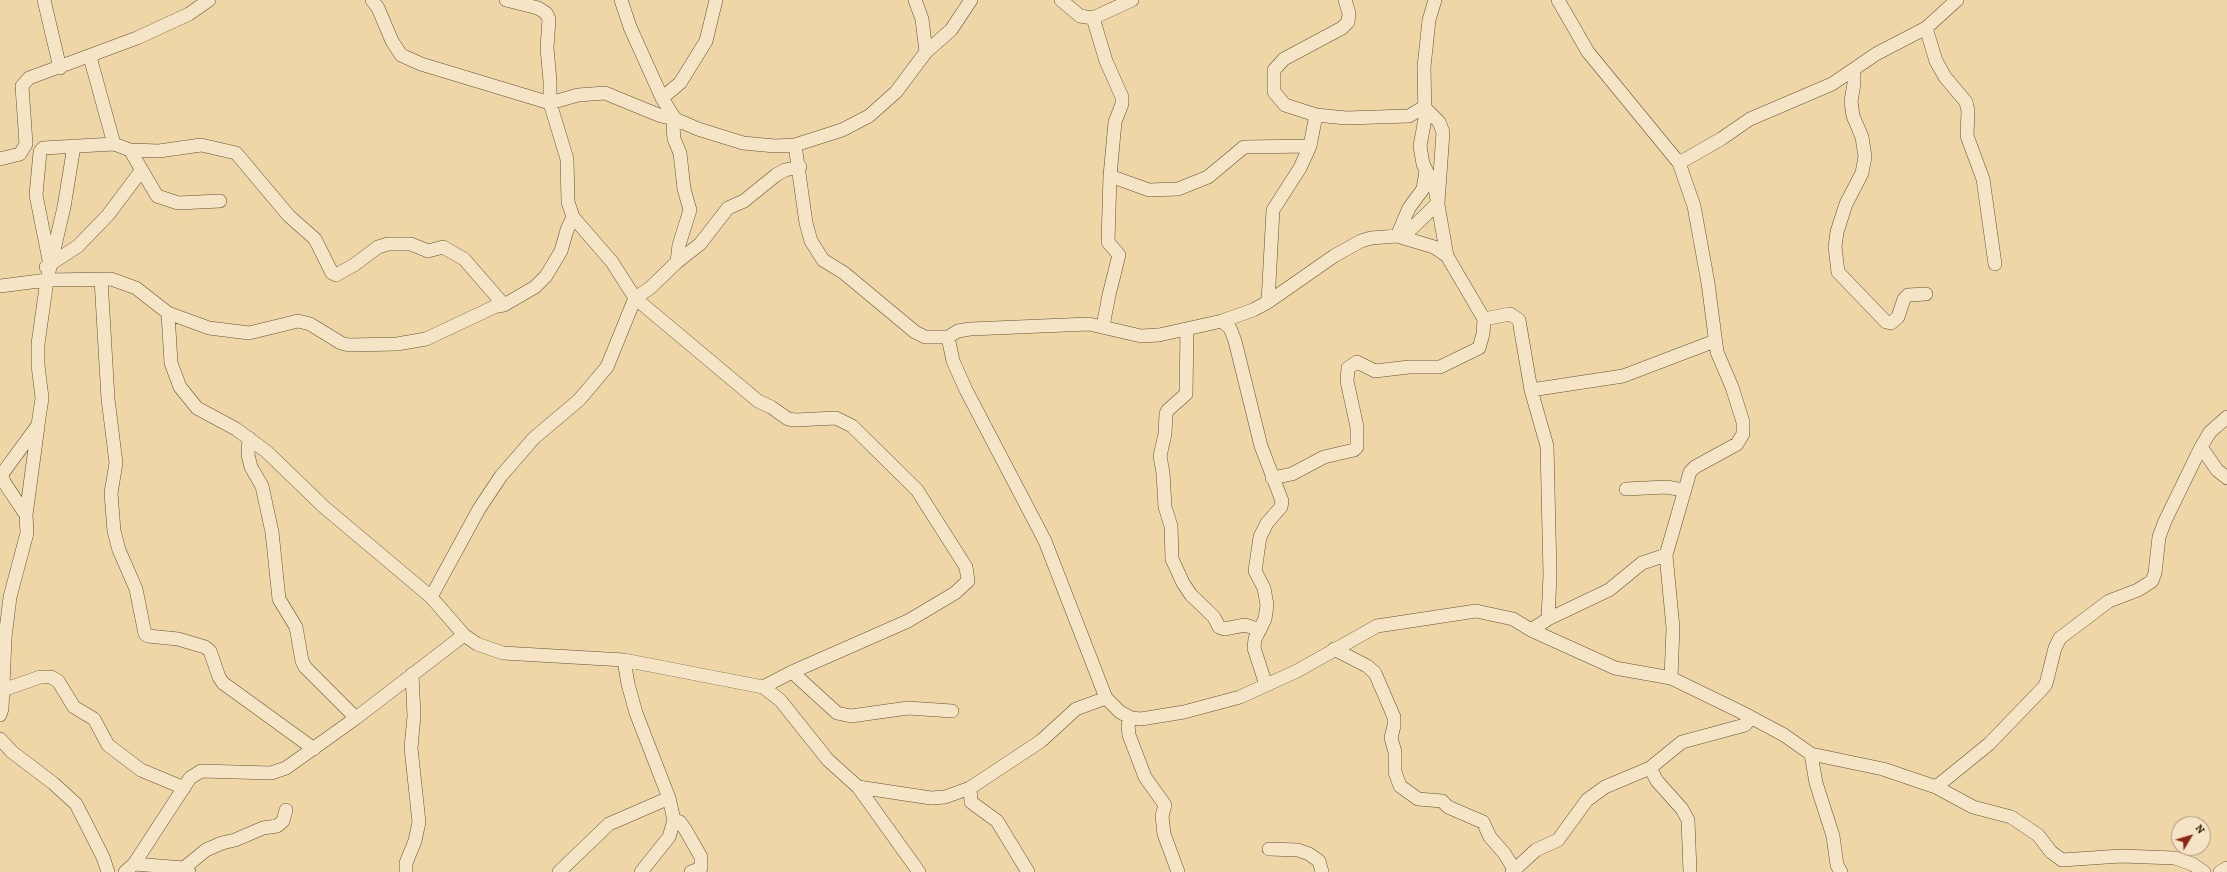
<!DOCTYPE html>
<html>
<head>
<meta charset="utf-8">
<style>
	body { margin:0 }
	#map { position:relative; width:2227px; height:872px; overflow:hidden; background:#efd6a6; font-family:Alegreya,serif }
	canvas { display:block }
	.north { position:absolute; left:2171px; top:816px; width:40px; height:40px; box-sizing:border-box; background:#f5e4c5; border:1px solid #a8987d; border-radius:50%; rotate:52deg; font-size:11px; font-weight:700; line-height:16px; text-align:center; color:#342510 }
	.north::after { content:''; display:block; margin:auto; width:14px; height:18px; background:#8f2418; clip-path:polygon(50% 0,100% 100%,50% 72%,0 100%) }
</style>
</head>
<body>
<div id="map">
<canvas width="2227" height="872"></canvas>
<div class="north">N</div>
</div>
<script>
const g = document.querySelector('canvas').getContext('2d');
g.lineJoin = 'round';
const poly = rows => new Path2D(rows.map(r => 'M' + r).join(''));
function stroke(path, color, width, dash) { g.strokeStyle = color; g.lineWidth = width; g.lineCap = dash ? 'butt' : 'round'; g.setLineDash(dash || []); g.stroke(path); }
const minor = poly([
	[44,0,60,68],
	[372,0,378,8,392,41,401,55,421,64,550,103,578,95,605,93,661,116,675,119,673,126,674,139,680,153,684,189,690,210,679,245,677,262],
	[506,0,538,8,546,13,549,19,547,48,550,81,550,103,567,159,568,202,573,217,612,262,635,298,758,401,771,407,788,419,796,420,836,418,852,426,917,490,966,567,968,581,955,593,908,621,792,672,763,687],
	[621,0,630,27,662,98,675,119,698,129,743,143,775,146,795,145,842,130,869,116,896,92,926,52,951,30,971,0],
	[915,0,922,19,926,52],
	[1061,0,1080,16,1093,18,1132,0],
	[1435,0,1429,20,1424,67,1425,119,1420,146,1423,164,1435,188,1447,256,1484,319,1510,314,1519,320,1531,390,1547,446,1550,575,1548,619],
	[1558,0,1588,52,1679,163,1694,206,1708,283,1717,352,1732,387,1743,422,1743,434,1737,444,1695,467,1690,472,1666,555,1673,628,1671,678,1741,712,1784,735,1811,754,1816,783,1833,836,1837,865,1841,872],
	[1093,18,1106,61,1122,97,1122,104,1115,122,1110,176,1108,242,1119,255,1109,295,1103,326],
	[1926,28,1936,61,1945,77,1966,102,1968,111,1967,136,1983,179,1995,264],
	[90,57,114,144],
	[1854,69,1854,84,1851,101,1853,116,1862,137,1865,157,1862,173,1846,204,1837,232,1835,247,1838,272,1886,322,1891,323,1898,317,1904,299,1908,295,1926,294],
	[662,98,680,83,706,41,716,0],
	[795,145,806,223,811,241,823,260,844,273,915,332,925,337,948,337,958,331,970,329,1089,324,1141,336,1159,335,1222,321,1253,310,1268,302,1334,256,1361,241,1371,238,1397,236,1411,229,1438,203,1443,132,1439,122,1424,107,1409,116,1346,118,1316,115,1285,105,1274,92,1274,70,1284,59,1342,28,1348,22,1349,13,1345,0],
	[130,150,157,196,178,203,220,201],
	[0,159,20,154,26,144,22,86,29,78,137,38,189,14,209,0],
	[1679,163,1721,139,1750,119,1832,84,1876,54,1926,28,1957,0],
	[1426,171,1423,189,1409,208,1397,236,1434,247,1447,256],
	[1110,176,1149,190,1178,189,1208,177,1244,147,1310,146],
	[50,265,36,195,40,152,43,148,114,144,130,150,159,151,201,145,236,153,289,216,315,239,332,273,336,275,354,265,378,247,388,244,411,244,428,251,443,247,464,259,504,305,535,287,546,276,561,251,567,230,573,217],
	[46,267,78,246,108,215,141,171],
	[101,279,108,399,116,463,111,493,114,531,119,550,136,589,145,634,148,636,178,639,205,647,210,651,219,677,223,683,314,749],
	[0,286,47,280,111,279,136,288,168,313,209,328,249,333,298,321,310,324,341,343,349,345,397,344,426,339,494,307,504,305],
	[1268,302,1273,210,1300,168,1310,146,1316,115],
	[168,313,171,363,180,387,197,408,236,429,267,452,324,507,431,597,464,635,477,644,503,653,624,660,763,687,780,700,828,760,858,787,919,872],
	[1222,321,1230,328,1235,341,1261,446,1282,501,1281,507,1267,523,1260,537,1255,571,1264,588,1267,605,1265,619,1255,639,1254,648,1266,685],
	[1187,329,1186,394,1168,410,1166,414,1165,434,1160,456,1163,473,1165,507,1171,526,1172,559,1183,583,1191,595,1214,617,1219,627,1224,629,1245,625,1260,630],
	[948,337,953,361,966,390,1045,541,1106,698,1120,712,1131,718,1141,719,1184,712,1240,697,1297,671,1377,626,1476,611,1513,619,1531,630,1548,619,1609,590,1642,563,1666,555],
	[1531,390,1623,376,1715,341],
	[2227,417,2210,432,2201,447,2217,470,2227,478],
	[249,438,248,455,251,467,262,486,272,532,279,599,296,627,302,661,305,667,356,718],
	[1272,478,1292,474,1324,457,1354,450,1357,447,1357,427,1347,381,1348,368,1357,362,1375,371,1409,367,1440,367,1479,348,1483,334,1484,319],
	[1626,489,1666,487,1684,490],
	[26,515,38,426],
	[431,597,479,509,501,476,534,438,579,400,607,367,635,298,650,288,677,262,700,244,728,208,744,201,776,175,785,170,800,167],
	[1531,630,1615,668,1671,678],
	[1334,649,1367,666,1375,673,1394,717,1394,726,1391,738,1395,752,1395,772,1400,786,1418,799,1442,801,1448,807,1483,822,1490,837,1504,853,1514,869],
	[624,660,628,684,636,713,669,798,674,820,669,837,641,872],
	[792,672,837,713,851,716,908,708,952,711],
	[3,690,40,677,51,677,58,681,74,707,94,719,108,745,141,770,184,788],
	[0,715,2,709,5,638,10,597,27,533,26,515,4,482,2,474,38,425,42,398,38,365,38,344,47,280,64,207,74,146],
	[1131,718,1128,725,1129,735,1145,777,1165,805,1162,816,1164,834,1178,872],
	[0,739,12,752,53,783,76,804,103,857,108,872],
	[1811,754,1883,769,1936,787,1973,807,2011,817,2038,835,2051,852,2062,860,2121,856,2175,858,2192,864,2204,872],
	[1650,768,1657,781,1682,809,1688,820,1690,872],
	[858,787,931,798,945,797,970,788,1041,741,1076,709,1106,698],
	[1936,787,1989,744,2042,689,2046,684,2055,648,2060,638,2109,601,2138,590,2152,581,2155,573,2159,537,2165,521,2201,447],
	[970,788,971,802,997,821,1028,872],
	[674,820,680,822,685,829,701,857,701,868,691,872],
	[1269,849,1298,850,1309,854,1319,861,1322,872],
	[134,864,184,868,189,872],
	[184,868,206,850,222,843,235,840,263,828,277,826,283,821,286,810],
	[125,872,134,864,190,778,201,771,271,773,286,768,356,718,464,635],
	[406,872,406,863,415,841,419,822,411,748,414,716,412,674],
	[559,872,609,824,669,798],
	[1512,872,1536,850,1558,840,1587,800,1605,787,1650,768,1682,742,1745,725,1751,718],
	[2220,872,2227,868]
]);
stroke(minor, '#635136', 14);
stroke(minor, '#f5e4c5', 13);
</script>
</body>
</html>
